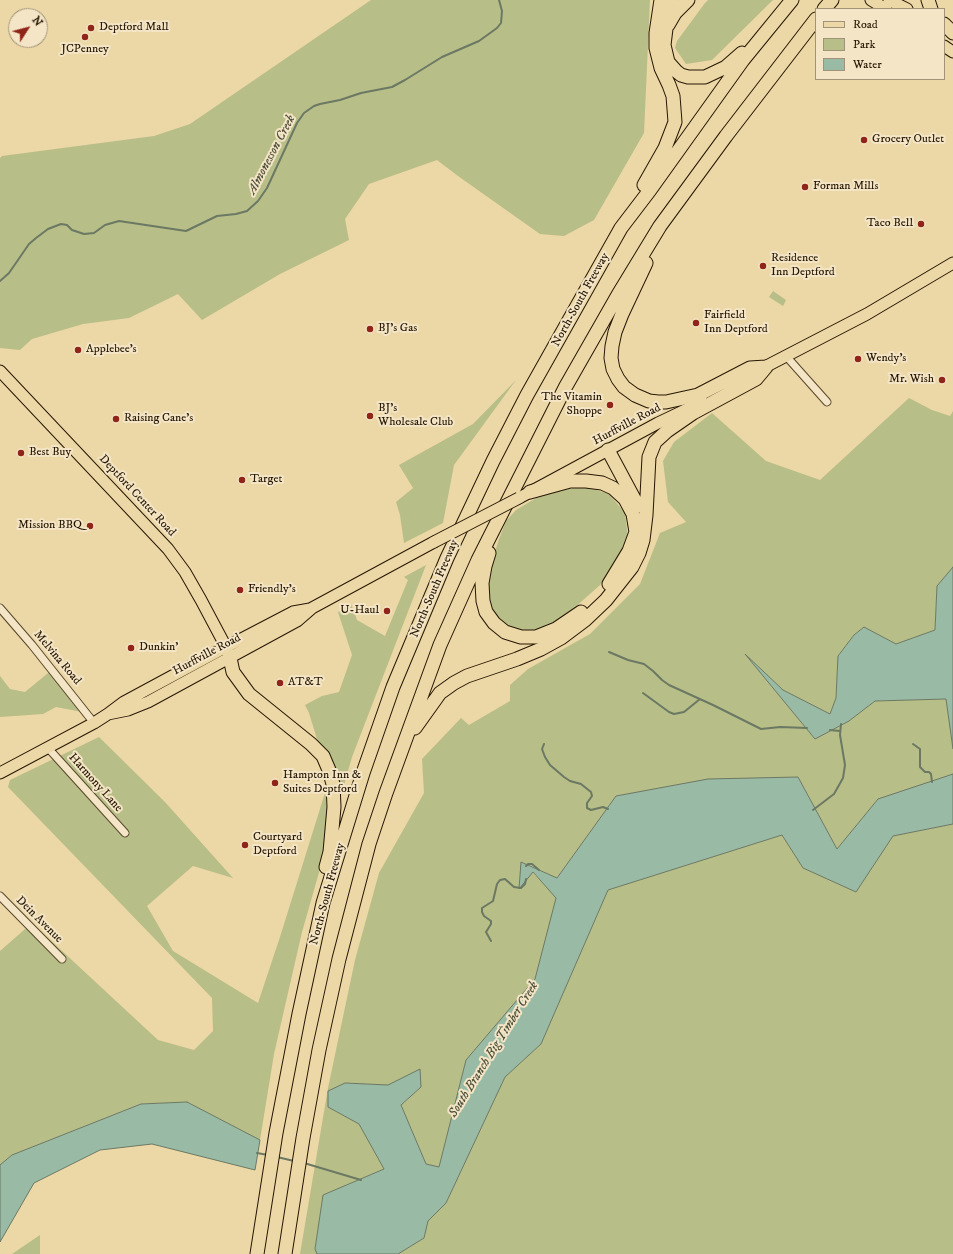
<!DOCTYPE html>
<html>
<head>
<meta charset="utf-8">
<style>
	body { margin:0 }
	#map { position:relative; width:953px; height:1254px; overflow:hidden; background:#ecd7a6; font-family:"IM FELL DW Pica",serif }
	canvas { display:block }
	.legend { position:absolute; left:815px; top:8px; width:130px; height:72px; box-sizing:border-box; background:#f3e5c5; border:1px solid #a19377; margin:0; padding:5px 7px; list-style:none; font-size:12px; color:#261703 }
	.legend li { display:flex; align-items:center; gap:8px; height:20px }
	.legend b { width:20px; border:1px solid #a19377 }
	.north { position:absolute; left:8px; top:8px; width:40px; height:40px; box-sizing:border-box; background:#f3e5c5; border:1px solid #a19377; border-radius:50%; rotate:54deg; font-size:11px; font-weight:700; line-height:16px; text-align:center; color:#261703 }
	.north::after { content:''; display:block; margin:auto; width:14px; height:18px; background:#8f2418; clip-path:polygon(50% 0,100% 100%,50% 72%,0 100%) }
</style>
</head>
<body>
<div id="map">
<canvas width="953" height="1254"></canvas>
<ul class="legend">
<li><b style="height:5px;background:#ecd7a6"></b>Road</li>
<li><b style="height:11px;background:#b8be87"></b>Park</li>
<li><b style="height:11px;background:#99baa5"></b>Water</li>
</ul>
<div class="north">N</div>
</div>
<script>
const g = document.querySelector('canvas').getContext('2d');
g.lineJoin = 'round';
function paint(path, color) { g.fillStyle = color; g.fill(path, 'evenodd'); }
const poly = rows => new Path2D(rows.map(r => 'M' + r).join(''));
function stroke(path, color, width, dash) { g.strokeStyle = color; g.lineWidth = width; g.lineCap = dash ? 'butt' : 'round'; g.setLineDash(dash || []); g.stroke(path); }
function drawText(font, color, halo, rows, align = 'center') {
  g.font = font + ' "IM FELL DW Pica",serif'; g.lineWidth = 4; g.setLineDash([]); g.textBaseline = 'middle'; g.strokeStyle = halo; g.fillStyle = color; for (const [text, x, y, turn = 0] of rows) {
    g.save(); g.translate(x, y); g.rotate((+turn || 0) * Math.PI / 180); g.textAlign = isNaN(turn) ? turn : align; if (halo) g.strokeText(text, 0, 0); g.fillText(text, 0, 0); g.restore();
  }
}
const green = poly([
	[371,0,650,0,644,133,594,220,564,236,540,234,458,176,437,160,369,184,345,219,349,240,280,274,202,320,178,294,129,318,83,324,32,339,20,350,0,348,0,158,2,156,154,136,190,124],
	[708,0,773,0,712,60,686,64,675,48,677,41,705,3],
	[773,291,786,300,783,306,769,297],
	[516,380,454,465,443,523,404,543,400,515,396,502,413,488,399,465,473,424],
	[909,398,932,410,950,416,953,411,953,567,937,586,935,630,896,644,864,627,854,635,838,656,836,698,830,714,783,690,750,659,815,739,849,721,875,701,947,699,953,749,953,774,878,799,837,849,798,777,616,796,557,878,522,862,519,888,532,872,557,898,535,979,466,1060,439,1167,426,1164,401,1105,421,1087,345,1083,328,1107,359,1124,384,1169,323,1195,315,1249,317,1254,300,1254,328,1088,355,960,379,873,424,793,422,759,461,718,469,725,510,701,510,685,528,669,590,634,640,584,660,533,686,522,668,502,663,461,674,442,712,413,766,461,820,480],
	[584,486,609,494,625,513,628,537,619,559,600,585,563,618,544,630,527,633,512,629,498,620,489,606,486,586,489,571,499,539,506,521,516,510,543,494],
	[426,565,352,757,302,932,274,1054,260,1140,187,1102,141,1104,12,1155,0,1165,0,951,32,923,158,1040,194,1050,213,1031,212,998,8,787,10,780,99,737,165,802,233,878,193,866,147,906,173,951,258,1003,280,937,334,764,317,739,309,713,305,705,322,696,339,692,352,655,338,612,351,604,357,620,385,636,408,580,404,577],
	[53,669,82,712,56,707,43,714,0,717,0,676,10,689,25,692],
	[953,824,953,1254,398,1254,424,1238,427,1221,446,1203,505,1077,541,1044,608,890,782,835,803,868,856,892,893,836],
	[40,1235,40,1254,12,1254]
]);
const water = poly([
	[953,567,953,749,946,699,875,701,849,721,815,739,745,654,783,690,830,714,836,698,838,656,854,635,864,627,896,644,935,630,937,586,953,567],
	[953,774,953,824,893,836,856,892,803,868,782,835,608,890,541,1044,505,1077,446,1203,428,1221,424,1238,398,1254,317,1254,315,1249,323,1195,384,1169,359,1124,328,1107,328,1091,345,1083,388,1085,420,1069,421,1087,401,1105,426,1164,439,1167,466,1060,535,979,556,898,533,872,519,889,521,862,557,878,616,796,708,779,798,777,837,849,878,799,953,774],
	[187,1102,260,1140,255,1170,152,1144,100,1150,34,1183,0,1242,0,1165,12,1155,141,1104,187,1102]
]);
const stream = poly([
	[0,281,9,273,29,244,36,238,48,229,61,224,67,225,72,230,84,234,94,233,105,225,119,221,186,231,217,216,236,214,247,211,258,201,267,188,297,123,304,113,314,106,320,104,340,100,361,93,392,87,405,80,442,57,479,41,497,28,501,23,502,11,499,0],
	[609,652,628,660,644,664,653,671,662,680,669,685,713,705,761,729,780,727,807,728],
	[643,693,669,712,674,714,684,712,700,699],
	[830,730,840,731],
	[544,744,542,749,545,757,550,765,564,777,570,781,581,784,591,792,592,796,587,803,587,808,591,810,603,807,608,809],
	[913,744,920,749,920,767,925,772,929,772,931,774,932,782],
	[813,810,834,794,843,778,845,765,840,735,841,724],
	[526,866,528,864,532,864,539,870],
	[491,941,486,932,491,924,491,921,484,916,482,912,482,908,493,901,497,884,500,880,505,879,514,887,521,888,525,884,526,879],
	[257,1153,268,1155],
	[277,1157,294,1161],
	[304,1163,361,1180]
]);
const minor = poly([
	[786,356,827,402],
	[0,608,32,645,94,723],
	[48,748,125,833],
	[0,896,62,959]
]);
const primary = poly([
	[871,0,886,9],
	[889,0,907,9],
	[944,46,953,52],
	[759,370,867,314,953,263],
	[0,371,168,549,185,572,201,600,226,647,230,658],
	[519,498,658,423,702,402],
	[108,714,128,710,148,702,297,621,312,608,434,542],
	[0,773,94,723,108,714,124,702,226,647,293,612,310,609]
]);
const motorway = poly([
	[672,0,668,12,664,45,668,62,676,71,681,75,688,77,705,77,726,67,742,53],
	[928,0,931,9],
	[824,9,832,0],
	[944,24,953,33],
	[668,25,675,13,688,0],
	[644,185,665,148,675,122,673,96,669,85,661,68,656,48,656,33,661,0],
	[646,263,622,314,615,332,612,346,611,358,613,369,618,379,624,387,635,395,649,401,658,402,666,402,698,395,750,368,766,367],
	[608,450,638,506],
	[530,492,570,481,586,481,602,483,613,488,625,499,633,514,636,532,629,551,609,584],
	[489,553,485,566,482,583,483,601,486,612,494,623,505,632,521,637,536,637,556,629,581,612],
	[230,658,233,672,249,694,311,744,323,756,329,770,333,784,334,807,330,852,326,867],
	[415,728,440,693,454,683,467,676,517,659,541,649,561,638,585,620,606,600,632,567,639,553,643,540,646,515,649,457,655,442,667,431,693,413,756,379,766,367],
	[257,1254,276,1133,299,1014,323,903,363,773,393,687,447,558,493,461,527,395,621,228,650,190,743,60,792,0],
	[285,1254,303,1138,319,1050,339,959,369,844,386,793,440,645,478,560,566,386,618,295,660,226,726,136,816,19]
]);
const primaryBridge = poly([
	[434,542,519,498]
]);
const markers = [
	[91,28,4,"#8f2418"],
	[85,37,4,"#8f2418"],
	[864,140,4,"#8f2418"],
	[805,187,4,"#8f2418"],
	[921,224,4,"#8f2418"],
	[763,266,4,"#8f2418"],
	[696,323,4,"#8f2418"],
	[370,329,4,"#8f2418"],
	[78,350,4,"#8f2418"],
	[858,359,4,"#8f2418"],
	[942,380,4,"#8f2418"],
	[610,405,4,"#8f2418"],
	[370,416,4,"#8f2418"],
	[116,419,4,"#8f2418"],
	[21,453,4,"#8f2418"],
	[242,480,4,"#8f2418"],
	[90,526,4,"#8f2418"],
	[240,590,4,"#8f2418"],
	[387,611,4,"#8f2418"],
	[131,648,4,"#8f2418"],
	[280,683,4,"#8f2418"],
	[275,783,4,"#8f2418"],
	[245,845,4,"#8f2418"]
];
const poiNames = [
	["Deptford Mall",99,28],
	["JCPenney",85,50,"center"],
	["Grocery Outlet",872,140],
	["Forman Mills",813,187],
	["Taco Bell",913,224,"right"],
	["Residence",771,259],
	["Inn Deptford",771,273],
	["Fairfield",704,316],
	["Inn Deptford",704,330],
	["BJ's Gas",378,329],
	["Applebee's",86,350],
	["Wendy's",866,359],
	["Mr. Wish",934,380,"right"],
	["The Vitamin",602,398,"right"],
	["Shoppe",602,412,"right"],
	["BJ's",378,409],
	["Wholesale Club",378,423],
	["Raising Cane's",124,419],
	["Best Buy",29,453],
	["Target",250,480],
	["Mission BBQ",82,526,"right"],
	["Friendly's",248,590],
	["U-Haul",379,611,"right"],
	["Dunkin'",139,648],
	["AT&T",288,683],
	["Hampton Inn &",283,776],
	["Suites Deptford",283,790],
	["Courtyard",253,838],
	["Deptford",253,852]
];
const streetNames = [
	["North-South Freeway",581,300,-61],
	["Hurffville Road",627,425,-28],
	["Deptford Center Road",137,496,47],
	["North-South Freeway",435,589,-67],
	["Hurffville Road",207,655,-28],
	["Melvina Road",57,658,50],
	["Harmony Lane",95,783,48],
	["North-South Freeway",328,894,-75],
	["Dein Avenue",39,920,45]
];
const waterNames = [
	["Almonesson Creek",272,155,-62],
	["South Branch Big Timber Creek",494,1050,-58]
];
paint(green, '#b8be87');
paint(water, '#99baa5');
stroke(water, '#6b7964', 1);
stroke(stream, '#6b7964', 2);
stroke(minor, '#58472c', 9);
stroke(primary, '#261703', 13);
stroke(motorway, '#261703', 15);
stroke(minor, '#f3e5c5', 7);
stroke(primary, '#ecd7a6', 11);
stroke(motorway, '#ecd7a6', 13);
stroke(primaryBridge, '#261703', 13, []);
stroke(primaryBridge, '#ecd7a6', 11);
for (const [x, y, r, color] of markers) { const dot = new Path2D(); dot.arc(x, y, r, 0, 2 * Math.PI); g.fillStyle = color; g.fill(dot); stroke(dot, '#f3e5c5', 1.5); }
drawText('12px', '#261703', '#f3e5c5', poiNames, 'left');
drawText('12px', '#261703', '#f3e5c5', streetNames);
drawText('italic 13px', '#4e503c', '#f3e5c5', waterNames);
</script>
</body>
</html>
